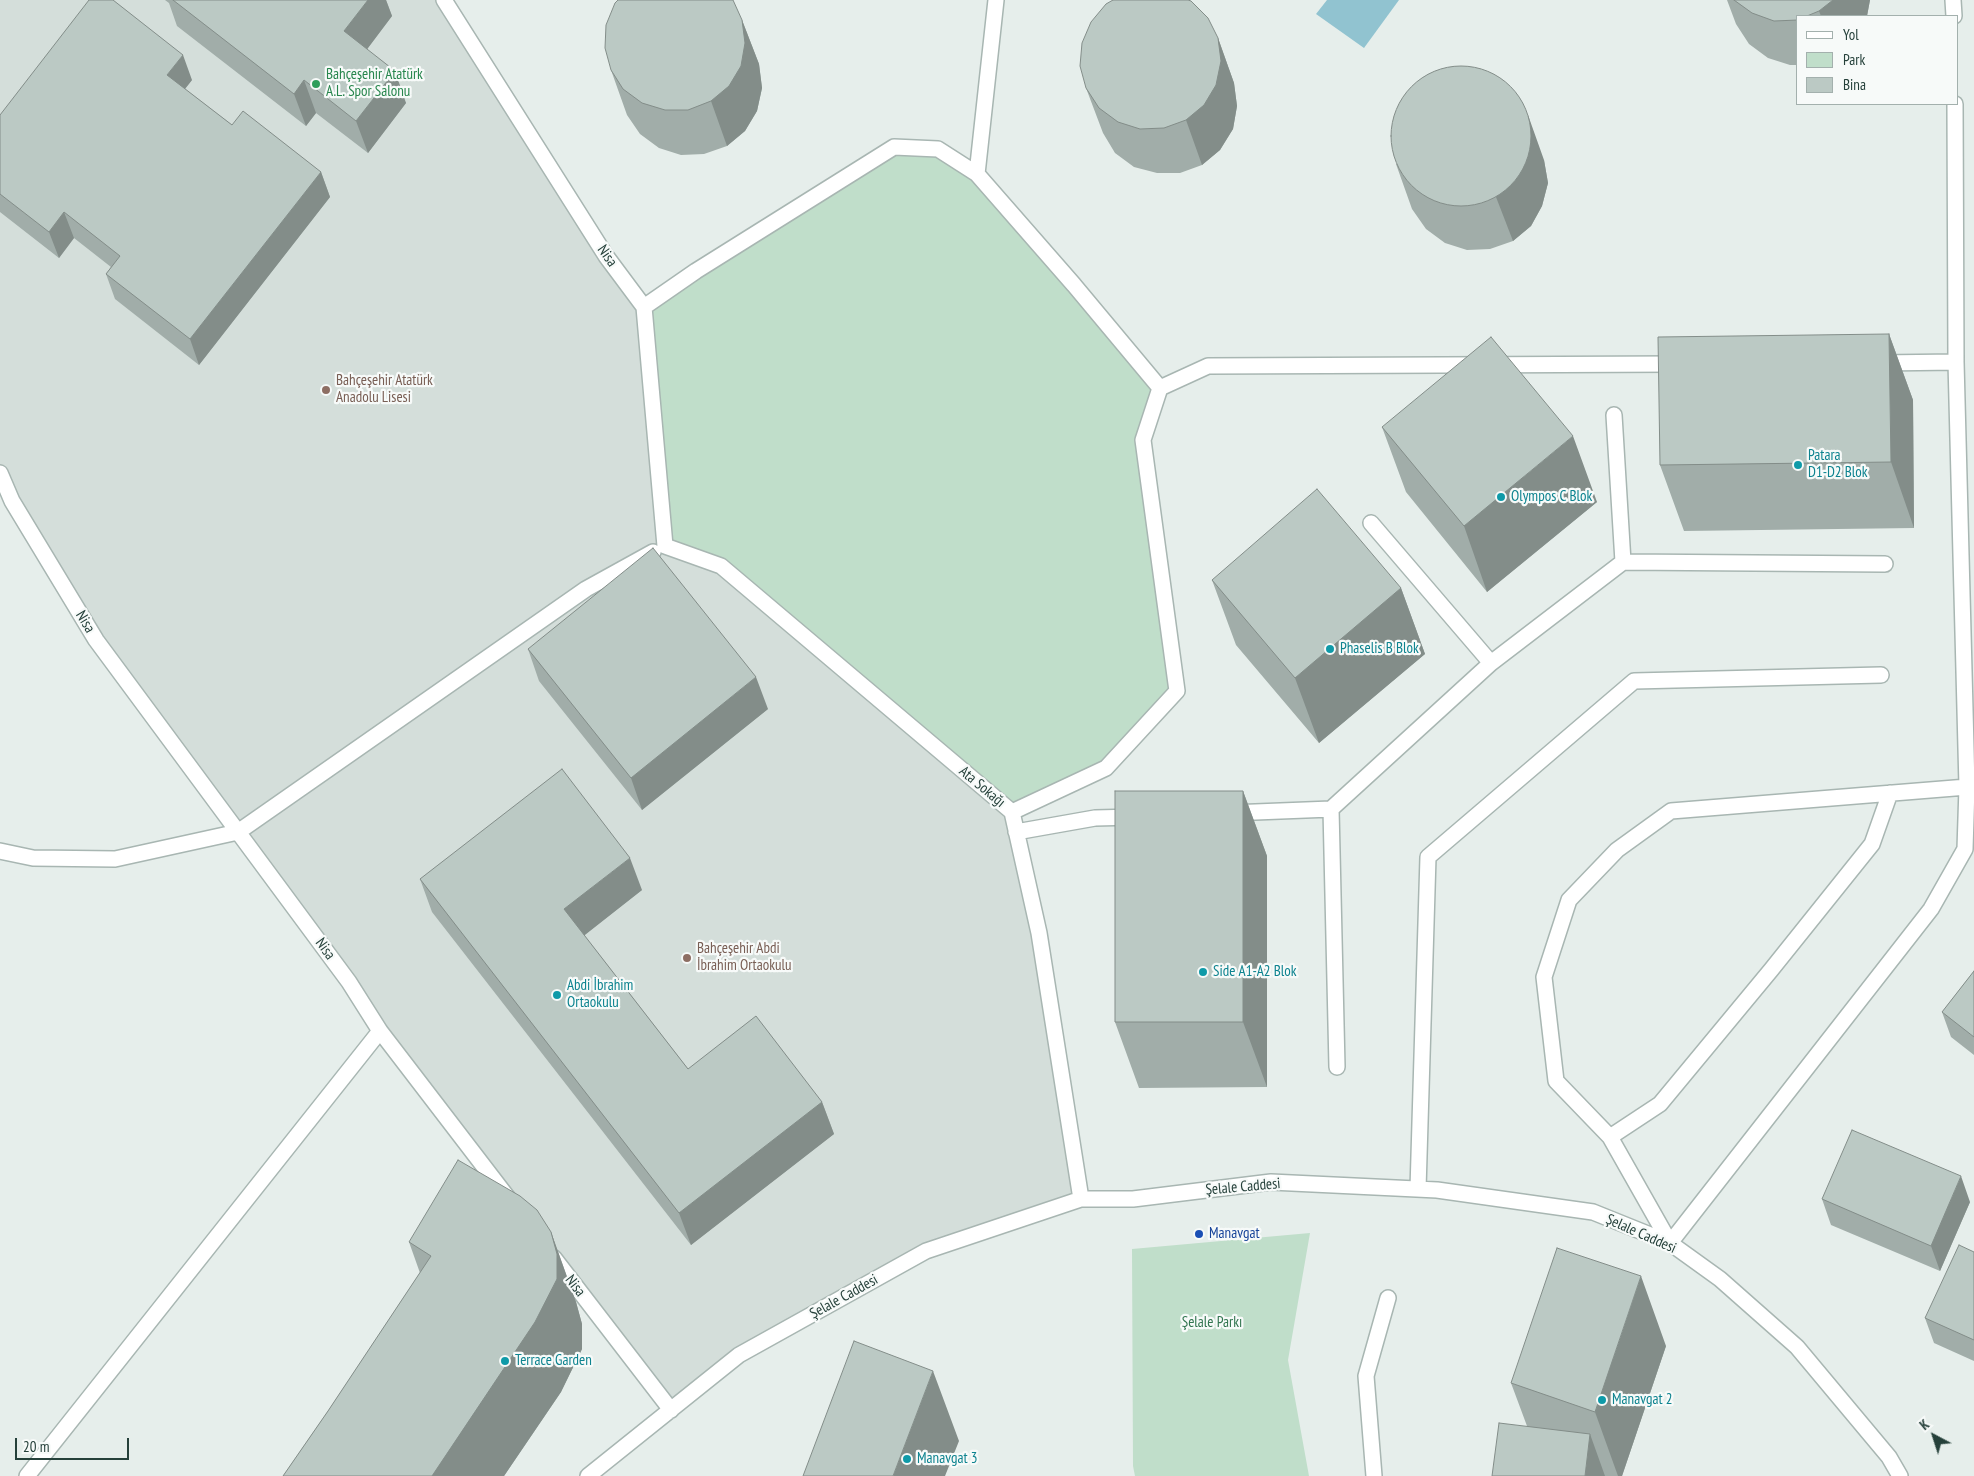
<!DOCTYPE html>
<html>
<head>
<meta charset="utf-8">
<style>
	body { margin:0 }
	#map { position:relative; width:1974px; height:1476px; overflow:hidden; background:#e6eeeb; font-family:"PT Sans Narrow",sans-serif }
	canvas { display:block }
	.legend { position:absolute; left:1796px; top:15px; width:162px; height:90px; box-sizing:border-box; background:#f7faf9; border:1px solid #a3b0ad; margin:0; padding:6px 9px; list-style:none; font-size:15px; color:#25403a }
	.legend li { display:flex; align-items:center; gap:10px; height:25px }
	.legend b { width:25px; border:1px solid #a3b0ad }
	.north { position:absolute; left:1909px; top:1411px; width:50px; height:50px; -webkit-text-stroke:4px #f7faf9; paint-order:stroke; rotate:320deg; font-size:14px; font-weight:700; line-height:20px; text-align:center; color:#25403a }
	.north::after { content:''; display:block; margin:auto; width:18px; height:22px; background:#25403a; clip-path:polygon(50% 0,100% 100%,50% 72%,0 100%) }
	.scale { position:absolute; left:15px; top:1438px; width:114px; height:22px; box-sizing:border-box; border:2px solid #25403a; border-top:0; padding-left:6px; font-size:15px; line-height:18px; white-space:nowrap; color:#25403a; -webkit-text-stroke:4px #f7faf9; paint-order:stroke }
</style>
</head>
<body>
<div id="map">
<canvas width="1974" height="1476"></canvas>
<ul class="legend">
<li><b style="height:6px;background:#fff"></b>Yol</li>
<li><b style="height:14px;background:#c0deca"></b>Park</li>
<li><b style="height:14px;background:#bbc9c4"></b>Bina</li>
</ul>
<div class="north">K</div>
<div class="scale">20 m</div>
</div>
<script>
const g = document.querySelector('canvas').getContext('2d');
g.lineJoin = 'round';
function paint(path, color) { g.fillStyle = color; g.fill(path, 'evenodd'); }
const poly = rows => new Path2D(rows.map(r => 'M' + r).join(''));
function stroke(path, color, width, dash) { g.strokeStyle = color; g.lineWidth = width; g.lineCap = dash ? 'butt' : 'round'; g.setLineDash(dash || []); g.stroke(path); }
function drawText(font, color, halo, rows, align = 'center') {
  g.font = font + ' "PT Sans Narrow",sans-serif'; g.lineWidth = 4.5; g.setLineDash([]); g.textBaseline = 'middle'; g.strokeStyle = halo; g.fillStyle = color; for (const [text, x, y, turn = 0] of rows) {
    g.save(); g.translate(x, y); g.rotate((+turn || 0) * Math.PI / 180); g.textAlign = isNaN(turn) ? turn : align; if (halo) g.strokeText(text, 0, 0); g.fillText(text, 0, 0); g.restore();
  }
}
const built = poly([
	[0,0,444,0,644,307,721,566,1012,812,1081,1199,926,1251,739,1355,671,1410,96,640,0,473]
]);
const green = poly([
	[894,147,938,149,977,174,1160,388,1143,440,1177,691,1106,768,1012,812,721,566,665,546,644,307],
	[1310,1233,1288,1360,1309,1476,1135,1476,1133,1466,1132,1249]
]);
const water = poly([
	[1327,0,1399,0,1364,48,1316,14]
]);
const minor = poly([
	[444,0,606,256,644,307,665,546],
	[1953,0,1954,16],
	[1955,104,1956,362],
	[977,174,996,0],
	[644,307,696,271,894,147,938,149,977,174,1074,285,1160,388],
	[1880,363,1956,362,1967,787,1965,849,1931,909,1670,1243,1610,1137,1556,1081,1544,977,1569,900,1617,850,1671,811,1967,787,1974,779],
	[1614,415,1623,562],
	[0,473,12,501,96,640,349,982,380,1031,508,1198],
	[1371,523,1491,663],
	[665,546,721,566,1012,812,1039,933,1081,1199],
	[1012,812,1106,768,1177,691,1143,440,1160,388,1208,366,1677,364],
	[1230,813,1331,809],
	[1016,832,1095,818,1135,817],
	[0,851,33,858,115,859,238,832,586,589,653,552],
	[1337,1067,1331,809,1491,663,1623,562,1885,564],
	[1610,1137,1660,1104,1771,970,1872,844,1890,793],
	[1418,1189,1428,857,1634,681,1881,675],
	[554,1258,671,1410],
	[27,1476,380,1031],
	[588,1476,739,1355,926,1251,1081,1199,1133,1199,1271,1182,1437,1190,1593,1212,1670,1243,1720,1279,1797,1347,1889,1457,1900,1476],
	[1374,1476,1366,1376,1388,1298]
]);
const wall = poly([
	[165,0,386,0,392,16,367,49,406,103,368,153,316,113,306,126,177,26,169,3],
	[1727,0,1870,0,1867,16,1798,16,1798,65,1790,65,1768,58,1749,44,1736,24],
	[742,20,759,64,762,88,757,111,745,131,727,146,704,154,681,155,659,148,640,134,627,115,611,70],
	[1218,38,1234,83,1237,106,1233,129,1220,150,1202,165,1180,173,1157,173,1134,167,1115,153,1103,133,1086,88],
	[192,80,185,89,232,125,321,172,330,197,199,365,115,299,106,274,111,267,74,238,59,258,0,212,0,115],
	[1544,160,1548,183,1542,206,1531,226,1513,241,1490,249,1467,250,1445,243,1426,229,1412,209,1396,164],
	[1889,334,1913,400,1914,528,1684,531,1660,465],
	[1382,427,1597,502,1487,592,1406,492],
	[1212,580,1401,588,1425,654,1319,743,1236,645],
	[528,649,768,709,642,810,539,681],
	[1243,791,1267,856,1267,1087,1139,1088,1115,1022],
	[420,879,642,890,584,935,688,1069,822,1102,834,1134,691,1245,432,912],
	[1974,971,1974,1055,1951,1037,1942,1012],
	[1822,1199,1970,1202,1940,1271,1831,1225],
	[551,1232,576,1302,582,1324,582,1349,561,1392,504,1476,283,1476,328,1411,420,1273,409,1242],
	[1974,1252,1974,1361,1934,1343,1925,1318],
	[1666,1346,1622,1476,1492,1476,1527,1426,1511,1383]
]);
const shadedWall = poly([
	[368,0,386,0,392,16,356,64,344,31],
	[1833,0,1870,0,1867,16,1821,16,1819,11],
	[742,20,759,64,762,88,757,111,745,131,727,146,711,101],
	[1218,38,1234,83,1237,106,1233,129,1220,150,1202,165,1186,120],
	[183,55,192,80,176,100,167,75],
	[395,71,406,103,368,153,356,121],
	[304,80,316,113,306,126,294,94],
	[1528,115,1544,160,1548,183,1542,206,1531,226,1513,241,1496,197],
	[321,172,330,197,199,365,190,339],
	[64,212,74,238,59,258,49,232],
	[1889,334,1913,400,1914,528,1891,462],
	[1573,436,1597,502,1487,592,1464,526],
	[1401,588,1425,654,1319,743,1295,678],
	[756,677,768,709,642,810,631,778],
	[1243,791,1267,856,1267,1087,1243,1022],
	[630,858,642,890,576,942,564,909],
	[822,1102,834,1134,691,1245,679,1213],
	[1961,1176,1970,1202,1940,1271,1931,1246],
	[551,1232,576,1302,582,1324,582,1349,561,1392,504,1476,432,1476],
	[1641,1276,1666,1346,1622,1476,1618,1476,1595,1412],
	[933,1371,959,1441,945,1476,893,1476],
	[1590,1434,1605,1476,1585,1476]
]);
const building = poly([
	[89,0,113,0,183,55,167,75,232,125,243,111,321,172,190,339,106,274,120,256,64,212,49,232,0,194,0,115,89,0],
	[173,0,368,0,344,31,395,71,356,121,304,80,294,94,173,0],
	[618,0,733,0,742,20,745,43,741,66,729,86,711,101,688,110,665,110,642,103,623,89,611,70,605,48,606,25,615,3,618,0],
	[1113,0,1188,0,1191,1,1208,18,1218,38,1221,61,1216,85,1204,105,1186,120,1164,128,1140,129,1118,122,1099,108,1086,88,1080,66,1082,43,1091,22,1106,4,1113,0],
	[1734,0,1833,0,1819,11,1807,16,1798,16,1798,20,1774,21,1752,13,1734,0],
	'1391 136a70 70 0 1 1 140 0a70 70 0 1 1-140 0Z',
	[1889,334,1891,462,1660,465,1658,337,1889,334],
	[1491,337,1573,436,1464,526,1382,427,1491,337],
	[1317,489,1401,588,1295,678,1212,580,1317,489],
	[653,548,756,677,631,778,528,649,653,548],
	[562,769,630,858,564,909,688,1069,756,1016,822,1102,679,1213,420,879,562,769],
	[1115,791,1243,791,1243,1022,1115,1022,1115,791],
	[1974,971,1974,1037,1942,1012,1974,971],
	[1852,1130,1961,1176,1931,1246,1822,1199,1852,1130],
	[458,1160,520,1196,537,1210,551,1232,557,1254,557,1279,535,1322,432,1476,283,1476,328,1411,431,1256,409,1242,458,1160],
	[1959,1245,1974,1252,1974,1340,1925,1318,1959,1245],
	[1557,1248,1641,1276,1595,1412,1511,1383,1557,1248],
	[854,1341,933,1371,893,1476,803,1476,854,1341],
	[1499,1423,1590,1434,1585,1476,1492,1476,1499,1423]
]);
const markers = [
	[316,84,5,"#2e9e5b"],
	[326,390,5,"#8d6e63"],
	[1798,465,5,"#0f9aa8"],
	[1501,497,5,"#0f9aa8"],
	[1330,649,5,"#0f9aa8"],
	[687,958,5,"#8d6e63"],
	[1203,972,5,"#0f9aa8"],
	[557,995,5,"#0f9aa8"],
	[1199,1234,5,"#1a4fb4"],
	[505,1361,5,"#0f9aa8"],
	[1602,1400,5,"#0f9aa8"],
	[907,1459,5,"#0f9aa8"]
];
const leisureNames = [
	["Bahçeşehir Atatürk",326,75],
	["A.L. Spor Salonu",326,92]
];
const streetNames = [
	["Nisa",607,256,55],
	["Nisa",85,622,59],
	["Ata Sokağı",982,787,40],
	["Nisa",325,949,54],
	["Şelale Caddesi",1243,1187,-5],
	["Şelale Caddesi",1641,1234,24],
	["Nisa",575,1286,52],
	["Şelale Caddesi",844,1297,-29]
];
const educationNames = [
	["Bahçeşehir Atatürk",336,381],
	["Anadolu Lisesi",336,398],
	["Bahçeşehir Abdi",697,949],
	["İbrahim Ortaokulu",697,966]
];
const cultureNames = [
	["Patara",1808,456],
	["D1-D2 Blok",1808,473],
	["Olympos C Blok",1511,497],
	["Phaselis B Blok",1340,649],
	["Side A1-A2 Blok",1213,972],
	["Abdi İbrahim",567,986],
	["Ortaokulu",567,1003],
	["Terrace Garden",515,1361],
	["Manavgat 2",1612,1400],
	["Manavgat 3",917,1459]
];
const transitNames = [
	["Manavgat",1209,1234]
];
const parkNames = [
	["Şelale Parkı",1212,1323]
];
paint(built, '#d4deda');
paint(green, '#c0deca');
paint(water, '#91c3d0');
stroke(minor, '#a8b6b2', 18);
stroke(minor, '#fff', 15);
paint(wall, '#a1ada9');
paint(shadedWall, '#838d89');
paint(building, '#bbc9c4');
stroke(building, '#838d89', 1);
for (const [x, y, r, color] of markers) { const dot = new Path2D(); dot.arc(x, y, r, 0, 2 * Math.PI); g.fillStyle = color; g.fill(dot); stroke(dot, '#f7faf9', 2); }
drawText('15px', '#27864d', '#f7faf9', leisureNames, 'left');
drawText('15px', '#25403a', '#f7faf9', streetNames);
drawText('15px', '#785e54', '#f7faf9', educationNames, 'left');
drawText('15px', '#0d838f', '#f7faf9', cultureNames, 'left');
drawText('15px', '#164399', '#f7faf9', transitNames, 'left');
drawText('15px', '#31754f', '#f7faf9', parkNames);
</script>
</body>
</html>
